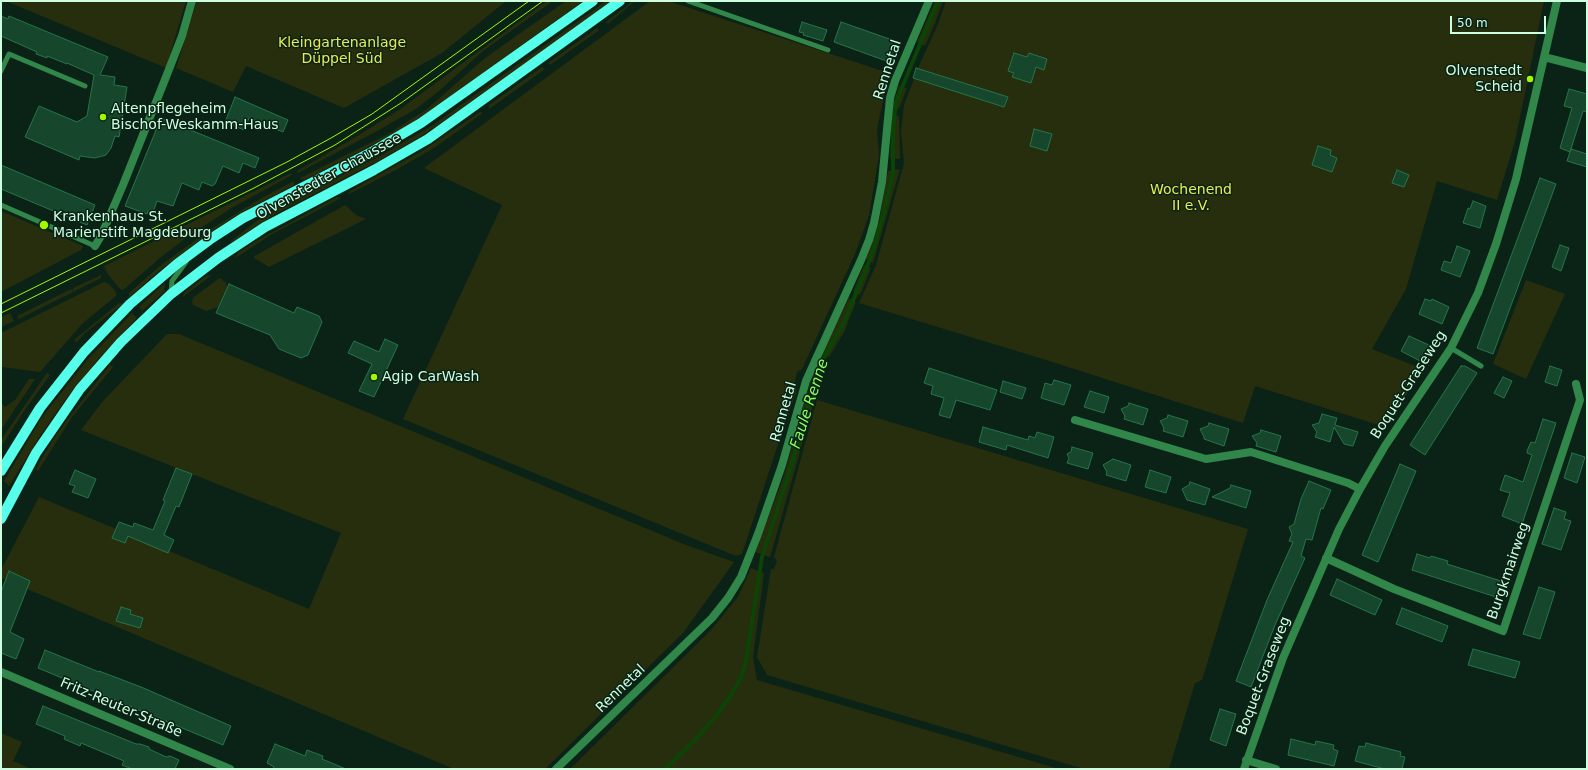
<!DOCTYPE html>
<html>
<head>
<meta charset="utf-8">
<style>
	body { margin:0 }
	#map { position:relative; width:1588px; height:770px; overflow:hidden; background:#0b2316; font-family:"DejaVu Sans",sans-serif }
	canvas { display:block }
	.frame { position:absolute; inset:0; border:2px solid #ceffe0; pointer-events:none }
	.scale { position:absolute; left:1450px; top:16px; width:96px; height:18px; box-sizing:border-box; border:2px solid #ceffe0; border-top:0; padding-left:5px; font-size:12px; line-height:14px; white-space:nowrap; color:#ceffe0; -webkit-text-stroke:3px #0b2316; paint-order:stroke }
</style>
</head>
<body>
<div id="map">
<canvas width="1588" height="770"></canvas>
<div class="frame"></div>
<div class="scale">50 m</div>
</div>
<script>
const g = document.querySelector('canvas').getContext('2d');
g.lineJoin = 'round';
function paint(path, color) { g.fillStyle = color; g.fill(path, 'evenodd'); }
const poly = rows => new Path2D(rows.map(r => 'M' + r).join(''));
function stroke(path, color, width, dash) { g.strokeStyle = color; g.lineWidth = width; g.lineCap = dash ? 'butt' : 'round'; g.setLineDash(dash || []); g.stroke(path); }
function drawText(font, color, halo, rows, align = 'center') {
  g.font = font + ' "DejaVu Sans",sans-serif'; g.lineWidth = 3; g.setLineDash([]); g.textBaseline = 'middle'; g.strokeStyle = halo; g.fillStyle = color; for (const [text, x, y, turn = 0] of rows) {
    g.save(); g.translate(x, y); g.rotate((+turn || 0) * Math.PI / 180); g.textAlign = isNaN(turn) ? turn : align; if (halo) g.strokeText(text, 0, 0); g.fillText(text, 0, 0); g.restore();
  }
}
const green = poly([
	[6,1,186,1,166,68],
	[197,1,506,1,442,53,344,108,246,66,233,92,176,68],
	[547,1,553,1,483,51,440,90,416,109,377,131,298,173,297,171,354,138,399,110],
	[566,1,583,1,483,73,412,123,378,142,322,171,304,180,300,178,388,134,427,109,485,58],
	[606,1,612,1,447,119,420,137,378,161,277,213,232,242,231,241,255,222,282,205,380,156,433,125],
	[633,1,635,1,608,24,606,22],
	[650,1,668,1,889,73,877,129,879,156,869,215,855,254,802,369,797,372,794,385,797,390,784,426,742,554,736,556,403,419,502,205,424,168],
	[935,1,943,1,935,23,925,46,917,42],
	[946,1,1544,1,1515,141,1497,200,1437,181,1406,289,1372,349,1423,369,1385,427,1255,386,1243,423,1043,359,859,303,876,265,904,163,901,131,904,105,919,66,938,24],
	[597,28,599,29,598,31,550,65,548,63],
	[542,67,545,69,489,109,489,105],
	[899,86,907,88,899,109,892,107],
	[480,112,483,113,434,148,394,171,347,195,350,191,422,151],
	[892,115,899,116,900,159,890,158],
	[900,169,873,263,865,259,879,221,888,171],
	[291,173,292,175,233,207,187,237,160,258,123,290,120,289,107,273,104,266],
	[294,181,294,185,242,212,212,231,159,271,129,297,129,293,161,265,211,229,260,199],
	[337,197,341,198,274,233,234,259,239,252,258,240],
	[345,205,356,215,366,219,269,267,253,257],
	[1,211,83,246,81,250,1,292],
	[864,265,871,268,860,295,853,292],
	[101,275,101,278,19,319,17,316,71,289,72,291,74,289,73,288],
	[212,275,183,297,184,293,206,276],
	[220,278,226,283,227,287,218,307,206,311,193,305,192,302,193,298,218,279],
	[1526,280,1565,294,1526,379,1493,364],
	[104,282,109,284,116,292,116,296,83,323,40,372,1,367,1,333],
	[165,283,164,292,142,311,139,307],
	[849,298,856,302,844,332,829,357,823,355,823,351],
	[119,303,123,304,85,333,77,342,74,340],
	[10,313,14,321,1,327,1,317],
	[132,313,137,318,100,357,67,397,40,436,9,486,4,481,42,417,88,359],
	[167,334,179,334,686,545,734,562,683,633,545,769,454,769,1,578,1,570,39,497,309,609,341,533,81,430,103,401],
	[818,363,824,367,770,557,755,552,784,476,809,386],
	[110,365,113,367,72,417,38,471,36,470,39,463,56,435,80,403],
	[47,373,50,375,24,411,1,447,1,440],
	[29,379,35,379,1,430,1,403,5,407,15,400],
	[817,400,1248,529,1202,680,1195,683,1169,769,1145,768,1144,769,1084,769,767,675,757,657,771,569,774,569,777,561,774,557],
	[751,568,764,573,753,657,757,680,1059,769,570,769,711,630,738,597],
	[1,733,22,742,13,761,31,769,1,769]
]);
const stream = poly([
	[665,769,693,742,716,716,732,694,742,675,746,661,762,557,791,467,820,365,845,320,871,257,883,216,893,173,893,129,896,102,938,1]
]);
const building = poly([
	[1,16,8,19,9,16,108,57,100,75,115,77,114,85,127,87,119,137,115,136,111,148,106,155,95,158,80,156,79,160,25,137,39,106,77,122,87,116,94,75,67,63,67,64,47,56,47,58,36,54,37,52,1,36,1,16],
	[802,22,827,30,823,41,803,35,804,33,799,32,802,22],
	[841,22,898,42,889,62,834,42,841,22],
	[1014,53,1027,57,1029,53,1047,59,1044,70,1036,67,1031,83,1012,77,1014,73,1008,71,1014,53],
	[916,68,1008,97,1004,107,913,78,916,68],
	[1569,89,1587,94,1587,112,1583,111,1570,152,1560,148,1572,108,1564,106,1569,89],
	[235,97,288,120,283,132,249,118,244,130,225,122,235,97],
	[161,118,259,158,255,168,243,163,239,173,223,166,215,184,212,186,202,182,199,190,182,183,173,206,157,201,153,212,148,211,147,214,125,206,161,118],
	[1034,129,1052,134,1047,151,1030,146,1034,129],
	[1318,146,1331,150,1330,155,1337,158,1332,172,1312,165,1318,146],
	[1571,149,1587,154,1587,167,1567,161,1571,149],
	[1,165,95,205,87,225,1,189,1,165],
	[1397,170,1409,175,1404,187,1392,183,1397,170],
	[1540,178,1556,184,1493,354,1477,348,1540,178],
	[1473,201,1486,206,1480,228,1463,223,1468,208,1470,209,1473,201],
	[1560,245,1569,248,1561,271,1552,267,1560,245],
	[1457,246,1470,251,1460,277,1441,270,1444,261,1451,263,1457,246],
	[229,284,294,313,297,307,319,316,322,322,308,355,301,358,279,349,270,335,216,313,229,284],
	[1425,299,1431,301,1432,299,1449,307,1442,324,1419,314,1425,299],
	[1409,336,1431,346,1422,362,1401,351,1409,336],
	[385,339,398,345,374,397,359,391,372,364,348,353,354,341,379,352,385,339],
	[1461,366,1465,366,1477,373,1425,455,1410,445,1461,366],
	[1550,366,1562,370,1557,386,1545,382,1550,366],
	[929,368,997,390,990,410,956,400,950,418,939,415,944,398,931,394,933,386,924,383,929,368],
	[1503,377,1512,381,1504,398,1494,393,1503,377],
	[1054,380,1071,385,1064,405,1041,398,1045,383,1052,385,1054,380],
	[1003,381,1026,388,1022,399,1000,392,1003,381],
	[1090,391,1109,397,1104,413,1084,407,1090,391],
	[1129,403,1148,409,1143,425,1124,419,1125,416,1121,409,1128,406,1129,403],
	[1322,414,1337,418,1335,425,1358,432,1353,446,1344,444,1334,427,1330,442,1315,437,1317,432,1312,425,1319,423,1322,414],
	[1168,415,1188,421,1183,437,1163,431,1164,428,1160,421,1167,418,1168,415],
	[1543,419,1556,423,1522,524,1502,516,1510,493,1500,490,1505,475,1523,482,1532,455,1527,453,1527,451,1531,442,1535,443,1543,419],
	[1209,423,1229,429,1224,446,1204,439,1204,437,1200,429,1208,426,1209,423],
	[983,427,1028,440,1029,436,1035,438,1037,432,1054,437,1048,458,1007,445,1006,450,979,442,983,427],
	[1261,430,1281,436,1276,452,1256,446,1257,443,1252,436,1260,433,1261,430],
	[1072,447,1093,453,1088,469,1067,463,1069,458,1067,454,1071,452,1072,447],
	[1572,453,1585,457,1577,483,1564,478,1572,453],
	[1113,459,1131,465,1126,481,1106,475,1107,472,1103,465,1113,459],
	[1400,464,1416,471,1378,562,1362,555,1400,464],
	[176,468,192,474,179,507,176,506,164,535,174,540,168,553,128,536,125,543,112,538,119,522,133,527,134,523,153,530,165,501,163,500,176,468],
	[75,470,96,479,88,498,72,492,75,486,69,484,75,470],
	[1150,470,1171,477,1166,493,1145,487,1150,470],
	[1309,481,1331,490,1323,509,1321,508,1312,540,1306,539,1301,556,1305,558,1275,625,1251,687,1236,681,1267,600,1293,542,1289,541,1292,534,1289,527,1294,524,1301,499,1309,481],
	[1190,482,1210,489,1205,505,1187,500,1182,489,1189,485,1190,482],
	[1231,485,1251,491,1246,508,1212,497,1230,488,1231,485],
	[1554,508,1566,512,1564,519,1571,521,1561,550,1542,544,1554,508],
	[1417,554,1430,558,1431,556,1448,561,1447,564,1501,581,1496,597,1412,570,1417,554],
	[9,571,30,581,10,632,24,639,16,659,1,653,1,592,9,571],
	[1337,579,1382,600,1375,615,1330,595,1337,579],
	[1539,587,1555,592,1540,639,1523,634,1539,587],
	[121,607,131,610,130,614,143,618,140,628,116,621,121,607],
	[1402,608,1448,626,1442,642,1396,624,1402,608],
	[1473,649,1520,662,1515,678,1468,665,1473,649],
	[45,650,99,672,99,671,141,687,231,726,223,745,38,668,45,650],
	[43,706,136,744,140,744,149,747,149,749,166,757,170,756,179,760,175,769,132,769,122,765,124,761,81,743,80,746,64,739,65,736,36,724,43,706],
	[1220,709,1236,714,1226,746,1210,740,1220,709],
	[1291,739,1315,745,1316,741,1334,745,1333,749,1338,751,1334,766,1288,755,1291,739],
	[1366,743,1401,752,1400,756,1405,757,1402,769,1385,769,1355,761,1359,746,1365,747,1366,743],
	[275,744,305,756,307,750,323,756,322,759,346,769,273,769,274,767,267,763,275,744]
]);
const lane = poly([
	[688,1,828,50],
	[1,71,9,54,85,86],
	[1,205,95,246],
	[171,294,172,281,186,262],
	[1451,348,1481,366]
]);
const street = poly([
	[1544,57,1587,68],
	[95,246,101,236,123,185,166,77,182,36,192,1],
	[1075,420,1206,459,1251,452,1348,483,1360,489],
	[1326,558,1394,589,1503,631,1580,400,1576,384],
	[1,672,230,769],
	[1246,760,1276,769],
	[556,769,712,618,728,598,741,577,758,534,782,465,806,381,861,260,869,240,874,223,882,182,890,98,895,81,929,1],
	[1244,769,1283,658,1339,529,1360,489,1385,446,1451,348,1478,293,1496,244,1516,179,1557,1]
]);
const primary = poly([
	[1,471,40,408,84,352,130,304,177,264,212,238,243,218,370,153,421,123,593,1],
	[1,519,36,453,80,389,121,342,171,294,218,258,265,227,374,170,428,139,620,1]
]);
const tram = poly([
	[1,304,287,162,331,138,372,114,529,1],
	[1,313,254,188,335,145,401,103,543,1]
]);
const markers = [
	[1530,79,4,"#a1f900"],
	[103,117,4,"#a1f900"],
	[44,225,5,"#a1f900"],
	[374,377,4,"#a1f900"]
];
const parkNames = [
	["Kleingartenanlage",342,43],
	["Düppel Süd",342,59],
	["Wochenend",1191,190],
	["II e.V.",1191,206]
];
const streetNames = [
	["Rennetal",888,70,-72],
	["Olvenstedter Chaussee",329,177,-29],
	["Boquet-Graseweg",1409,385,-57],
	["Rennetal",784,412,-74],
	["Burgkmairweg",1509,571,-71],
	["Boquet-Graseweg",1264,676,-69],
	["Rennetal",621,689,-44],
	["Fritz-Reuter-Straße",121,708,23]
];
const poiNames = [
	["Olvenstedt",1522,71,"right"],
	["Scheid",1522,87,"right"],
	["Altenpflegeheim",111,109],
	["Bischof-Weskamm-Haus",111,125],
	["Krankenhaus St.",53,217],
	["Marienstift Magdeburg",53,233],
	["Agip CarWash",382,377]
];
const waterNames = [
	["Faule Renne",810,404,-72]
];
paint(green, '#272e0e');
stroke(stream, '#0b4404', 4);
paint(building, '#16462c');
stroke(building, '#257549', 1);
stroke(lane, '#31874a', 5);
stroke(street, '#31874a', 8);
stroke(primary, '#55ffea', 10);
stroke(tram, '#a1f900', 1);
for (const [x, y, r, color] of markers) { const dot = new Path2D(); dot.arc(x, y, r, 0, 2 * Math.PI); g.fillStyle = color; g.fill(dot); stroke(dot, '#0b2316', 1.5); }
drawText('14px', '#ebeb4e', '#0b2316', parkNames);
drawText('14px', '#ceffe0', '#0b2316', streetNames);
drawText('14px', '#ceffe0', '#0b2316', poiNames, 'left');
drawText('italic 15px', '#8aff5c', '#0b2316', waterNames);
</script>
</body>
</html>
